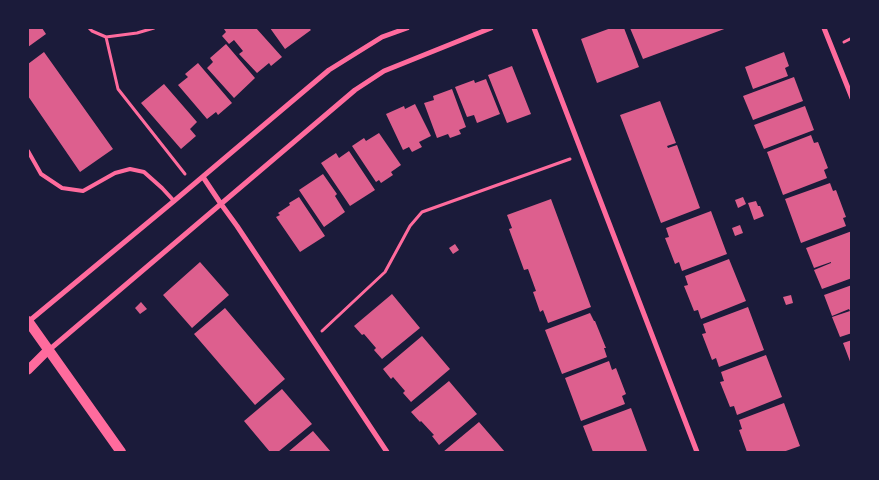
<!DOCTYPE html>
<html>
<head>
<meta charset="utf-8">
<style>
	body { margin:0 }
	#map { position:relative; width:879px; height:480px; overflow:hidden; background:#1b1b3a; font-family:"Noto Serif",serif }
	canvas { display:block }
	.frame { position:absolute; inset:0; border:29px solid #1b1b3a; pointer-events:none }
</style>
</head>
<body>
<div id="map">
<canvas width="879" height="480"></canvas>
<div class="frame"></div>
</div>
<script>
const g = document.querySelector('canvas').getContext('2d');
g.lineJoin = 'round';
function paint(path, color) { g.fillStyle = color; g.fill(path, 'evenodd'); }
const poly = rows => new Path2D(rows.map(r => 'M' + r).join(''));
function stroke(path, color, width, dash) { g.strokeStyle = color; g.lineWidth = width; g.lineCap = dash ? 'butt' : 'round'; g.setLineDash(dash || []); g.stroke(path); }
const building = poly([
	[28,28,42,28,46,34,28,47],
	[226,28,256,28,282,57,271,66,269,63,257,73,239,54,243,51,234,40,229,44,222,36,226,32,224,29],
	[270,28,309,28,311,30,285,49],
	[611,28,624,28,639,67,597,83,581,39],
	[630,28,727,28,643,59],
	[226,44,255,78,234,98,207,68,213,62,210,58],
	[44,52,113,149,80,172,28,96,28,64],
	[784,52,789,66,785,68,788,76,753,89,745,67],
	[198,63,232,103,218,115,216,112,207,119,178,85,188,77,185,74],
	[512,66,531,114,507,123,488,75],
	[794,77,803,101,753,120,743,96],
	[486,79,500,114,477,123,474,115,467,117,455,87,474,80,475,83],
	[164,84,197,122,190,129,196,136,181,149,141,103],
	[452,89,466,127,459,130,461,134,450,138,448,134,437,138,424,103,434,100,433,96],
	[660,101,676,143,667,146,668,148,677,145,700,208,661,223,620,115],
	[415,104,431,136,419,142,422,147,412,152,409,147,403,150,386,114,404,106,405,109],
	[805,106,814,130,764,149,754,125],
	[379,133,401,165,391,172,393,175,381,183,379,180,376,182,352,146,364,138,366,141],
	[811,135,814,143,818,142,828,168,824,170,827,178,783,195,767,152],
	[349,151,375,190,350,206,321,163,336,153,339,158],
	[323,174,337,194,335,196,345,212,324,227,299,190],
	[830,183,833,191,836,190,846,217,843,218,846,226,801,243,785,199],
	[299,197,325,236,300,252,276,217,280,215,278,213,290,205,289,203],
	[743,197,746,204,738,208,735,200],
	[551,199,591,307,548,323,543,310,540,312,533,292,536,291,528,269,524,270,509,229,512,228,507,215],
	[756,201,758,206,760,206,764,216,754,220,748,203],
	[711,211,727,254,682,271,679,262,675,264,665,238,669,237,666,228],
	[740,225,743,233,735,236,732,228],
	[852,231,852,278,822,289,814,270,831,263,831,262,814,268,806,248],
	[455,244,459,250,453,254,449,248],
	[729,259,746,301,701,319,698,310,694,311,684,286,688,285,685,276],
	[200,262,229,295,192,328,163,295],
	[852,285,852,333,840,337,832,317,850,311,849,309,832,316,824,295],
	[392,294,420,328,382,359,374,350,376,348,364,334,362,335,354,326],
	[791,295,793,303,786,305,783,297],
	[141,302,147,309,140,314,135,308],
	[748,307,764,350,719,367,716,358,712,360,702,334,706,333,703,324],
	[225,308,285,379,255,405,194,334],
	[590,313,594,321,595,321,606,348,604,348,607,357,562,374,545,330],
	[422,336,450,369,411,402,403,393,405,391,393,377,391,379,383,369],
	[852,340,852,364,851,364,843,343],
	[766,355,782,397,737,415,734,406,730,407,720,382,724,381,721,372],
	[609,361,612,370,616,368,626,394,622,396,625,404,581,421,565,378],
	[449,381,477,414,439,445,432,436,434,435,421,421,420,422,411,412],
	[282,389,312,424,278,452,270,452,244,421],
	[784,403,800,446,783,452,747,452,739,430,742,429,739,420],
	[631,408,647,451,643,452,593,452,583,426],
	[479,422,505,452,443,452],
	[313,431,331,452,288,452]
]);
const path = poly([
	[89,28,92,31,106,37,137,33,154,28],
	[106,37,118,89,185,174],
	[844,42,852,38],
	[322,331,385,272,410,226,422,212,570,159]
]);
const service = poly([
	[28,151,41,174,62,188,83,191,115,173,130,169,144,172,162,188,174,201]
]);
const minor = poly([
	[534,28,697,452],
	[824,28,852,98],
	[203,177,221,204,237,226,387,452],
	[28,322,174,201,329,70,382,37,407,28],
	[49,350,355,90,384,71,491,28]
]);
const tertiary = poly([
	[28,370,48,350]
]);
const secondary = poly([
	[28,321,121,452]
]);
paint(building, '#dd5f8e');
stroke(path, '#ff6b9d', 3);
stroke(service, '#ff6b9d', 4);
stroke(minor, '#ff6b9d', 5);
stroke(tertiary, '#ff6b9d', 9);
stroke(secondary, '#ff6b9d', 10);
</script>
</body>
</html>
